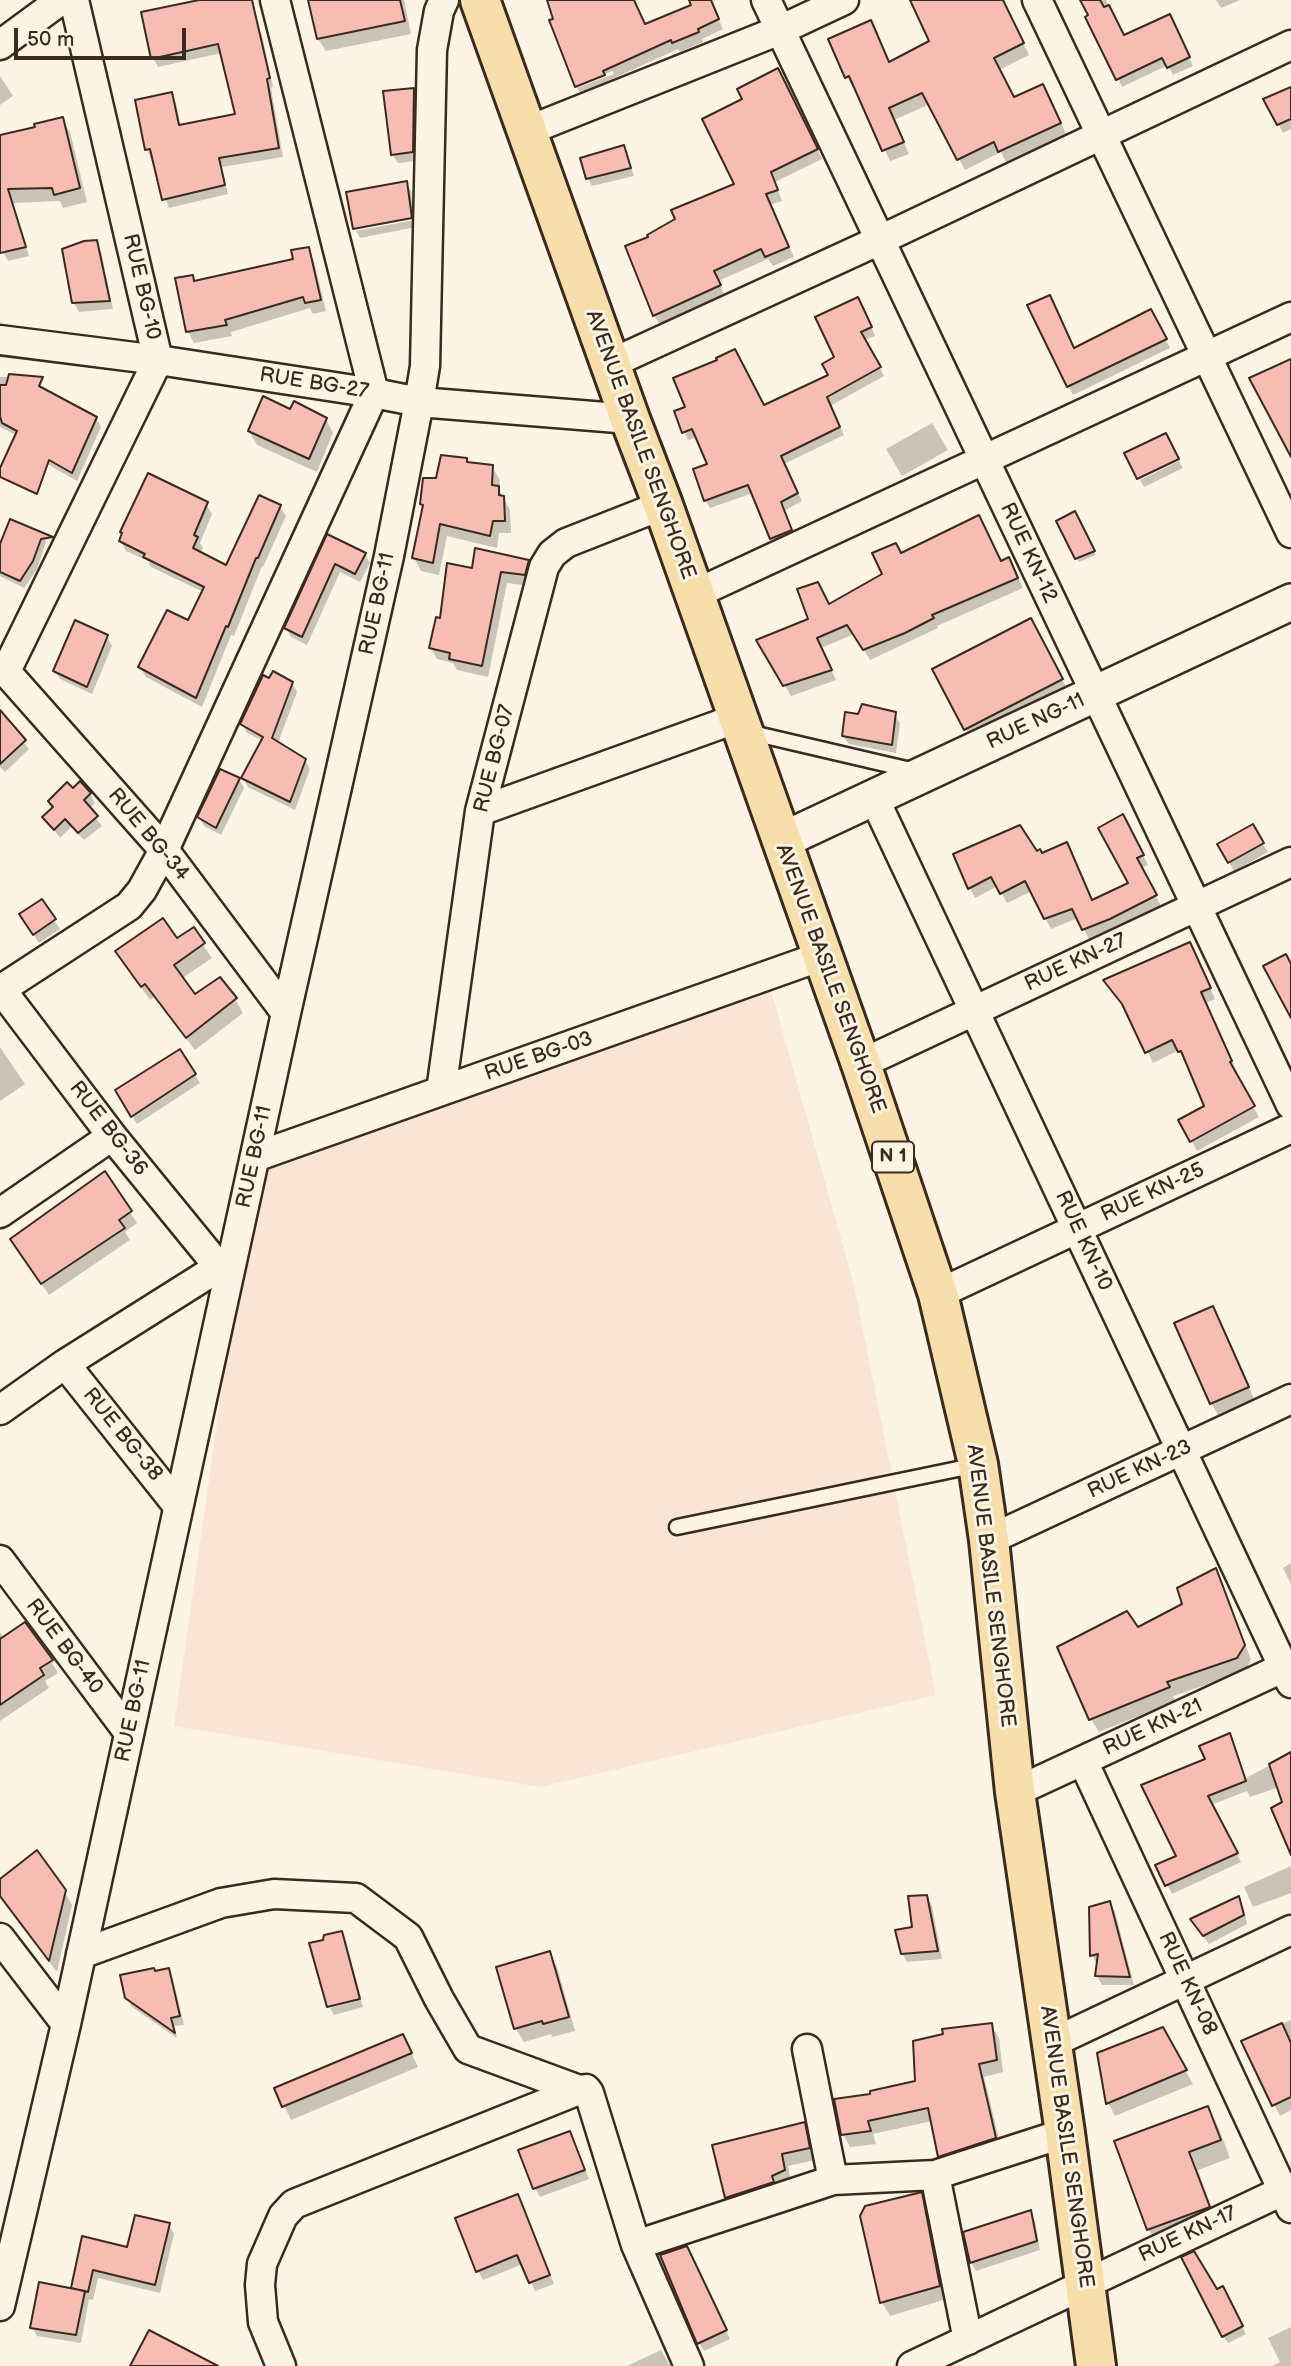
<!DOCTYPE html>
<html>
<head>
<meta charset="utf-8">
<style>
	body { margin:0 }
	#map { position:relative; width:1291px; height:2366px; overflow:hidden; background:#fcf5e5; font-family:"Balsamiq Sans",sans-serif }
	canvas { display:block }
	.scale { position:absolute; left:14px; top:28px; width:172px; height:32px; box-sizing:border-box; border:4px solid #3b2a1e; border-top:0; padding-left:9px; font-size:21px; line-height:24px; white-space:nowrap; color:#3b2a1e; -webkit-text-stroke:5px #fcf5e5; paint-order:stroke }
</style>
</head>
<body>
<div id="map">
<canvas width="1291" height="2366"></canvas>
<div class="scale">50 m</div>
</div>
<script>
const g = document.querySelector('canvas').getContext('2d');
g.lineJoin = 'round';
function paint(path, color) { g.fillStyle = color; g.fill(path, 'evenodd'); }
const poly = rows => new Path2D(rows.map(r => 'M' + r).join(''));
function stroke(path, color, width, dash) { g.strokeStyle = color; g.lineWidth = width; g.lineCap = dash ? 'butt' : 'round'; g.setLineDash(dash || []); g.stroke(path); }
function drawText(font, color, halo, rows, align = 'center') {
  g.font = font + ' "Balsamiq Sans",sans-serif'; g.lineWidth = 6; g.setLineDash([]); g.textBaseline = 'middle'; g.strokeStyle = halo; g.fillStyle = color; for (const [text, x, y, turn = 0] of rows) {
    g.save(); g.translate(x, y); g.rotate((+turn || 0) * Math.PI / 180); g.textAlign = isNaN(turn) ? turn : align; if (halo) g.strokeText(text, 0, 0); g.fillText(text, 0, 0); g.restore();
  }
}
const built = poly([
	[767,976,854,1285,936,1695,540,1787,174,1726,255,1157]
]);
const shadow = poly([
	[202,0,245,0,262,35,273,87,271,88,283,157,222,167,228,194,169,208,147,149,171,94,176,103,181,127,237,115,222,53,158,67,153,58],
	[310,0,404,0,411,34,326,51,318,39],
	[549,0,633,0,645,26,693,6,691,0,710,0,723,29,702,39,703,42,680,52,678,49,608,81,609,85,582,96,577,88,614,74,613,71,576,85],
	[919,0,1002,0,1029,55,999,70,1014,99,1049,97,1066,134,1006,162,1001,152,965,170,930,104,894,120,909,154,890,161,856,87,853,88,847,77,877,33,890,64,932,42],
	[1082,0,1106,0,1124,37,1174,24,1193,66,1173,75,1168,65,1122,87],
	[1216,0,1240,0,1221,8],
	[0,76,13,96,0,105],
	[783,81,822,159,775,182,782,201,770,205,794,257,773,266,768,259,718,281,725,296,660,325,654,315,651,238,737,185,745,100],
	[1291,88,1291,129,1283,133,1266,100],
	[413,90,418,98,417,161,398,163,392,154],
	[62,119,70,132,87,202,63,208,60,201,13,203,29,256,8,261,3,252,0,237,0,137,37,129],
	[624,147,634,176,592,186,588,178],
	[406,183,411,191,414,216,355,227,355,229,348,194],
	[415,220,416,227,360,238,356,231],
	[96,242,101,251,113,309,79,312,74,303],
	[308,249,314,261,326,311,313,314,310,308,231,332,232,336,194,343,188,332,192,277,195,282,295,260],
	[1029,306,1074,350,1150,311,1170,348,1073,395],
	[862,308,875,336,865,340,884,376,830,406,844,435,784,464,802,501,784,511,795,538,777,546,753,493,710,508,705,500,710,465,697,437,688,440,676,412,764,407,830,375,836,358],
	[0,377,32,377,16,435,0,427],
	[290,411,326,419,333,433,317,472,257,445,249,431],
	[96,418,101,427,77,481,42,461],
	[932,423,948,450,902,476,886,449],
	[466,460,468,464,492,467,500,480,499,490,510,510,511,533,499,533,497,548,447,536,439,575,421,571,414,558,437,480],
	[1179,461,1183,468,1144,487,1140,480],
	[206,504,212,514,200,543,203,548,200,553,227,567,280,507,286,516,263,567,262,566,234,636,231,635,202,707,146,677,140,667,189,623,203,592,151,567,148,561,126,551,121,541],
	[1075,513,1096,555,1079,562,1058,522],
	[42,534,46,542,37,569,24,588,0,576,0,549],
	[328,537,365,554,370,563,360,582,340,572,307,645,291,637,286,628],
	[901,555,1001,563,1014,569,1023,588,937,626,938,628,870,660,854,634,821,648,836,680,791,696,758,641,811,620,829,606,884,575],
	[528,562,534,573,531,586,507,583,488,677,457,670,453,663,437,659,431,648,442,620,474,570],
	[107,637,112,646,92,694,60,679,55,671],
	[1040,638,1072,698,976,747,966,729],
	[292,683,297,692,278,743,305,760,310,769,295,810,248,787,243,778,263,741,247,733,242,724],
	[0,713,29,749,5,772,0,767],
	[894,714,900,723,896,753,849,744,843,736,859,716],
	[239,779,244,788,221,835,204,826,199,817],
	[72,791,90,794,95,803,89,809,102,826,84,840,71,827,60,838,45,817],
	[1128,826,1148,865,1141,868,1161,906,1115,929,1089,939,1078,918,1051,929,1032,891,1007,903,998,886,975,898,970,888,1036,853,1092,902,1131,883],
	[1252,826,1268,852,1234,871,1219,844],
	[41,902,60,929,39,943,26,923],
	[193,930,212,958,181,979,195,996,235,999,243,1013,195,1050,154,997,150,1000,125,965,176,941],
	[1195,954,1215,999,1206,1003,1237,1072,1234,1073,1259,1117,1197,1151,1181,1121,1207,1107,1186,1062,1179,1050,1153,1063,1128,1012,1105,981],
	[0,1047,25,1084,0,1101],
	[195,1075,200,1083,137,1124,117,1090],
	[104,1174,137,1223,125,1232,130,1240,49,1295,19,1251],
	[1220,1321,1255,1401,1219,1416,1211,1403],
	[1291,1563,1291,1584,1283,1568],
	[1215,1570,1223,1583,1251,1660,1244,1672,1173,1696,1176,1701,1099,1732,1091,1719,1138,1629,1184,1605],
	[0,1632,4,1638,51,1661,58,1673,45,1681,49,1688,0,1721],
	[1229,1735,1246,1778,1291,1754,1291,1783,1250,1797,1247,1791,1211,1805,1241,1862,1172,1894,1157,1865,1178,1856,1207,1759],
	[1291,1866,1291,1893,1253,1907,1244,1887],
	[0,1881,64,1891,72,1905,57,1972,2,1899],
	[927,1897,932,1906,942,1959,907,1962,902,1953],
	[1238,1898,1243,1906,1247,1924,1209,1944,1197,1928],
	[1110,1903,1115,1912,1134,1985,1102,1985,1097,1976,1097,1964,1092,1955],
	[341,1933,346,1941,361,1997,328,2005,325,1941],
	[549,1953,557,1967,575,2031,552,2037,551,2034,524,2042,516,2029],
	[168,1970,173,1979,184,2025,174,2026,177,2038,132,2007,127,1997,155,1973],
	[361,2000,363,2007,334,2015,330,2008],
	[1291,2020,1291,2110,1280,2116,1243,2042],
	[991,2025,999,2038,1003,2072,984,2077,1002,2151,947,2168,940,2156,932,2121,873,2134,876,2144,850,2147,843,2134,872,2095,917,2082],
	[1162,2030,1193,2084,1115,2116,1108,2103],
	[410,2050,418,2067,291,2120,276,2089],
	[1208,2108,1218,2126,1230,2158,1198,2170,1218,2226,1159,2248,1149,2230,1116,2142],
	[804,2124,811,2137,815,2160,788,2166,791,2182,734,2209,727,2197],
	[569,2133,589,2179,540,2197,535,2188],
	[921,2194,928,2208,947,2299,890,2316,882,2302],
	[522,2205,554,2284,535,2291,523,2264,483,2280,478,2271],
	[1030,2212,1035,2221,1040,2250,976,2271,971,2262],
	[169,2225,174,2234,160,2293,98,2278,93,2300,89,2299,81,2343,37,2336,32,2327,75,2291,73,2288,83,2238,129,2249],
	[692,2257,730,2339,704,2351,699,2343],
	[1222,2288,1246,2334,1228,2343,1223,2336],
	[1291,2327,1291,2366,1272,2366,1280,2362,1268,2338],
	[661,2350,670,2366,627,2366]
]);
const building = poly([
	[199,0,252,0,270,78,267,79,279,148,219,158,225,185,162,200,150,149,145,150,135,100,172,92,179,125,235,114,218,44,151,59,141,12,199,0],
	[308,0,400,0,405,21,317,39,308,0],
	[547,0,634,0,645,24,691,5,689,0,711,0,719,19,698,29,699,32,672,43,671,40,603,71,605,75,575,87,549,20,553,19,547,0],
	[910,0,1003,0,1024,43,994,58,1014,97,1043,84,1061,123,998,152,994,142,957,160,922,93,889,108,904,142,882,151,849,76,845,78,828,39,871,20,889,62,929,41,910,0],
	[1080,0,1100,0,1104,7,1109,5,1124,35,1170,14,1190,57,1167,68,1162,58,1116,80,1085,17,1088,15,1080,0],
	[778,68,818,149,771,172,778,190,766,194,789,247,765,257,761,249,714,271,721,285,653,316,625,246,648,237,647,235,675,219,671,210,734,184,702,119,742,99,737,89,778,68],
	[1291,87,1291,119,1277,125,1263,99,1291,87],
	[414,88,413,152,391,155,383,91,414,88],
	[63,117,80,188,54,195,52,188,8,189,26,247,0,253,0,135,35,127,34,124,63,117],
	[624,145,631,168,586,179,580,158,624,145],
	[407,181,412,218,353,229,346,192,407,181],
	[97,240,110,301,72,303,62,249,84,241,97,240],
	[309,247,321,300,305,303,303,297,225,320,227,325,186,332,175,278,193,275,194,281,293,259,291,250,309,247],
	[1050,295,1074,348,1151,309,1167,339,1067,387,1027,305,1050,295],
	[858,297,872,327,861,332,881,367,827,397,840,427,781,456,798,493,781,502,792,530,770,539,748,485,704,501,693,469,707,464,692,429,682,433,674,411,685,407,673,378,717,360,716,358,735,349,764,405,828,375,822,364,834,357,815,317,858,297],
	[1291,359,1291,457,1249,378,1291,359],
	[9,374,43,377,39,386,97,417,72,473,49,460,37,494,0,477,0,468,17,431,2,423,0,416,0,385,6,385,9,374],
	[263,396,290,409,294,401,327,418,309,459,248,431,263,396],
	[1166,433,1179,459,1137,479,1124,453,1166,433],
	[441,455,467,458,467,462,493,465,492,485,499,486,499,495,504,496,505,521,493,521,490,536,440,524,433,563,412,558,423,505,420,504,423,478,436,478,441,455],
	[148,473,208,502,194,535,198,537,193,548,226,565,259,495,281,505,258,558,256,558,228,627,226,626,196,698,138,667,167,610,188,620,204,587,143,557,145,554,119,541,122,533,120,532,148,473],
	[1075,511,1095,551,1075,559,1056,521,1075,511],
	[979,515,1001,561,1009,557,1018,578,932,615,934,618,905,633,863,650,847,625,817,638,832,670,783,686,756,640,808,619,797,589,818,582,829,604,882,574,872,553,896,543,901,553,979,515],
	[10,519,53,537,41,539,33,561,20,581,0,572,0,544,10,519],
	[327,534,366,553,355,574,335,564,302,637,284,628,327,534],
	[475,548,529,560,525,575,501,572,482,666,449,659,450,653,429,648,436,617,440,618,447,563,472,568,475,548],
	[1031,618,1063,679,964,730,932,669,1031,618],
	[75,620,108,635,87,687,53,671,75,620],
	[273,671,293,682,272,738,306,759,290,802,241,778,263,737,240,724,263,675,269,678,273,671],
	[862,704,896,712,892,745,842,736,845,712,858,714,862,704],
	[0,710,26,740,0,764,0,710],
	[220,769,240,778,216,828,197,817,220,769],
	[80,781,91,793,84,800,98,816,78,833,65,819,54,830,42,817,53,807,48,801,67,782,73,788,80,781],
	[1123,814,1144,855,1137,858,1157,895,1110,919,1082,930,1072,909,1044,919,1025,881,1000,894,991,877,968,889,953,854,1020,825,1037,851,1040,849,1042,853,1067,842,1092,900,1128,883,1098,828,1123,814],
	[1253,824,1264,843,1228,863,1217,844,1253,824],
	[42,899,56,919,33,935,19,914,42,899],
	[163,918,177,938,194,927,205,943,174,965,195,994,220,977,237,998,186,1038,145,984,141,987,115,951,163,918],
	[1190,942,1211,988,1201,992,1232,1061,1230,1062,1255,1106,1190,1142,1178,1120,1204,1106,1181,1051,1178,1052,1172,1040,1145,1053,1122,1004,1103,980,1190,942],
	[1286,954,1291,964,1291,1018,1263,966,1286,954],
	[180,1049,196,1074,131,1117,115,1090,180,1049],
	[105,1171,132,1211,119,1220,125,1228,41,1284,10,1239,105,1171],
	[1213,1306,1249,1387,1210,1404,1174,1323,1213,1306],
	[1216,1568,1245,1645,1237,1658,1167,1682,1170,1687,1089,1720,1057,1647,1127,1611,1138,1627,1182,1604,1177,1588,1216,1568],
	[25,1622,53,1660,40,1668,44,1675,0,1705,0,1639,25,1622],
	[1230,1733,1246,1781,1208,1796,1238,1853,1165,1886,1155,1865,1176,1856,1141,1785,1205,1759,1199,1746,1230,1733],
	[1291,1752,1291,1855,1271,1808,1282,1802,1269,1764,1291,1752],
	[37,1850,66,1890,49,1961,0,1896,0,1879,37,1850],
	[927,1895,938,1951,901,1954,895,1930,912,1927,908,1896,927,1895],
	[1239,1896,1244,1915,1203,1936,1190,1919,1239,1896],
	[1110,1901,1130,1977,1095,1976,1098,1954,1090,1956,1089,1907,1110,1901],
	[342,1931,360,1999,327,2007,309,1943,323,1940,324,1935,342,1931],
	[550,1951,569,2017,543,2024,542,2021,514,2029,496,1967,550,1951],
	[154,1968,155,1971,169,1968,180,2016,171,2018,175,2033,125,1998,120,1975,154,1968],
	[992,2023,997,2060,979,2064,996,2138,938,2157,928,2108,868,2121,871,2131,841,2135,834,2099,870,2094,870,2091,915,2081,913,2041,943,2034,942,2029,992,2023],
	[1282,2023,1291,2043,1291,2097,1272,2106,1241,2041,1282,2023],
	[1163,2027,1187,2070,1106,2104,1097,2053,1163,2027],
	[403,2034,412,2053,282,2107,274,2088,403,2034],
	[1208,2106,1221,2140,1189,2152,1210,2207,1147,2230,1114,2141,1208,2106],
	[805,2122,810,2148,782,2154,785,2170,772,2176,774,2182,725,2198,712,2145,805,2122],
	[570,2131,585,2170,533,2189,518,2150,570,2131],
	[922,2192,940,2286,880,2303,860,2216,865,2206,922,2192],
	[518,2194,550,2275,529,2283,517,2255,476,2272,455,2218,518,2194],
	[1031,2210,1037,2241,970,2263,963,2232,1031,2210],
	[135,2215,170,2223,155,2285,93,2270,88,2292,71,2288,82,2236,127,2247,135,2215],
	[687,2246,727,2330,697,2344,660,2255,687,2246],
	[1194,2251,1217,2289,1223,2286,1243,2326,1222,2337,1181,2257,1194,2251],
	[39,2282,85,2291,76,2335,30,2328,39,2282],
	[149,2330,218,2366,130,2366,149,2330]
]);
const service = poly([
	[748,732,915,771],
	[677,1527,977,1465]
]);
const minor = poly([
	[766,0,1291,1105],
	[1037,0,1291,533],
	[0,45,61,0],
	[527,131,780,30,844,0],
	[0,340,158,360,374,393,419,402,630,419],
	[610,364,880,240,1291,45],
	[695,594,1291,317],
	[0,665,164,850,286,1013],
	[6,671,158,360,74,0],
	[874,798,1291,1683],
	[480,811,738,718],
	[0,988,112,1136,219,1267,229,1273],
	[0,990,129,906,142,890,164,850,374,393,275,0],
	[861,1064,1291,862],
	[441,1091,480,811,544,567,552,554,566,543,663,505],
	[255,1157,822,956],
	[0,1213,112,1136],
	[938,1294,1291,1128],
	[65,1364,178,1506],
	[0,1410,65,1364,219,1267],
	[989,1540,1291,1399],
	[0,1560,129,1733],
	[1083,1761,1291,2208],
	[1015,1792,1291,1664],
	[0,1938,66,2024],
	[81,1954,221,1903,274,1894,356,1898,408,1937,439,1999,468,2049,579,2090,586,2089,589,2093,636,2245,689,2366],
	[1052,2043,1291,1930],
	[807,2049,833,2180],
	[935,2175,968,2340],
	[636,2245,833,2180,935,2175,1065,2133],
	[0,2306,66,2024,286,1013,389,556,419,402,425,366,432,50,439,11,444,0],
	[281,2366,263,2322,260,2285,262,2264,283,2216,294,2204,579,2090],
	[912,2366,1291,2187]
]);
const tertiary = poly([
	[781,841,1291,602]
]);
const trunk = poly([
	[480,0,630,419,663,505,861,1064,938,1294,978,1464,989,1540,1015,1792,1065,2133,1096,2366]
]);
const shields = [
	[893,1157,42]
];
const shieldNames = [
	["N 1",893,1157]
];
const streetNames = [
	["RUE BG-10",141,287,77],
	["RUE BG-27",314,384,9],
	["AVENUE BASILE SENGHORE",640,445,70],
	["RUE KN-12",1028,553,65],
	["RUE BG-11",378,604,-78],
	["RUE NG-11",1036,722,-25],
	["RUE BG-07",495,759,-76],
	["RUE BG-34",148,835,50],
	["RUE KN-27",1076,963,-25],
	["AVENUE BASILE SENGHORE",830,979,70],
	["RUE BG-03",539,1057,-19],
	["RUE BG-36",108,1129,52],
	["RUE BG-11",255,1157,-78],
	["RUE KN-25",1153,1193,-25],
	["RUE KN-10",1083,1241,65],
	["RUE BG-38",122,1435,51],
	["RUE KN-23",1140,1470,-25],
	["AVENUE BASILE SENGHORE",990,1586,83],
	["RUE BG-40",64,1647,53],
	["RUE BG-11",134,1711,-78],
	["RUE KN-21",1153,1728,-25],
	["RUE KN-08",1187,1984,65],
	["AVENUE BASILE SENGHORE",1066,2147,82],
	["RUE KN-17",1188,2235,-25]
];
paint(built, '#fae4d6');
paint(shadow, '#0003');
paint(building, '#f7bcb2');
stroke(building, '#3b2a1e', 2);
stroke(service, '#3b2a1e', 19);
stroke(minor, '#3b2a1e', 33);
stroke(tertiary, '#3b2a1e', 40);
stroke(trunk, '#3b2a1e', 44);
stroke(service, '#fcf5e5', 14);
stroke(minor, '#fcf5e5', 28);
stroke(tertiary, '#fcf5e5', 35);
stroke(trunk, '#f8deab', 38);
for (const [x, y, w] of shields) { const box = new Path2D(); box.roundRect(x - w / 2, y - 15.5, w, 31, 5); g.fillStyle = '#fcf5e5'; g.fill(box); stroke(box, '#3b2a1e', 2); }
drawText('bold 19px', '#3b2a1e', null, shieldNames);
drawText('21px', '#3b2a1e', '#fcf5e5', streetNames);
</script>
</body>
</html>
